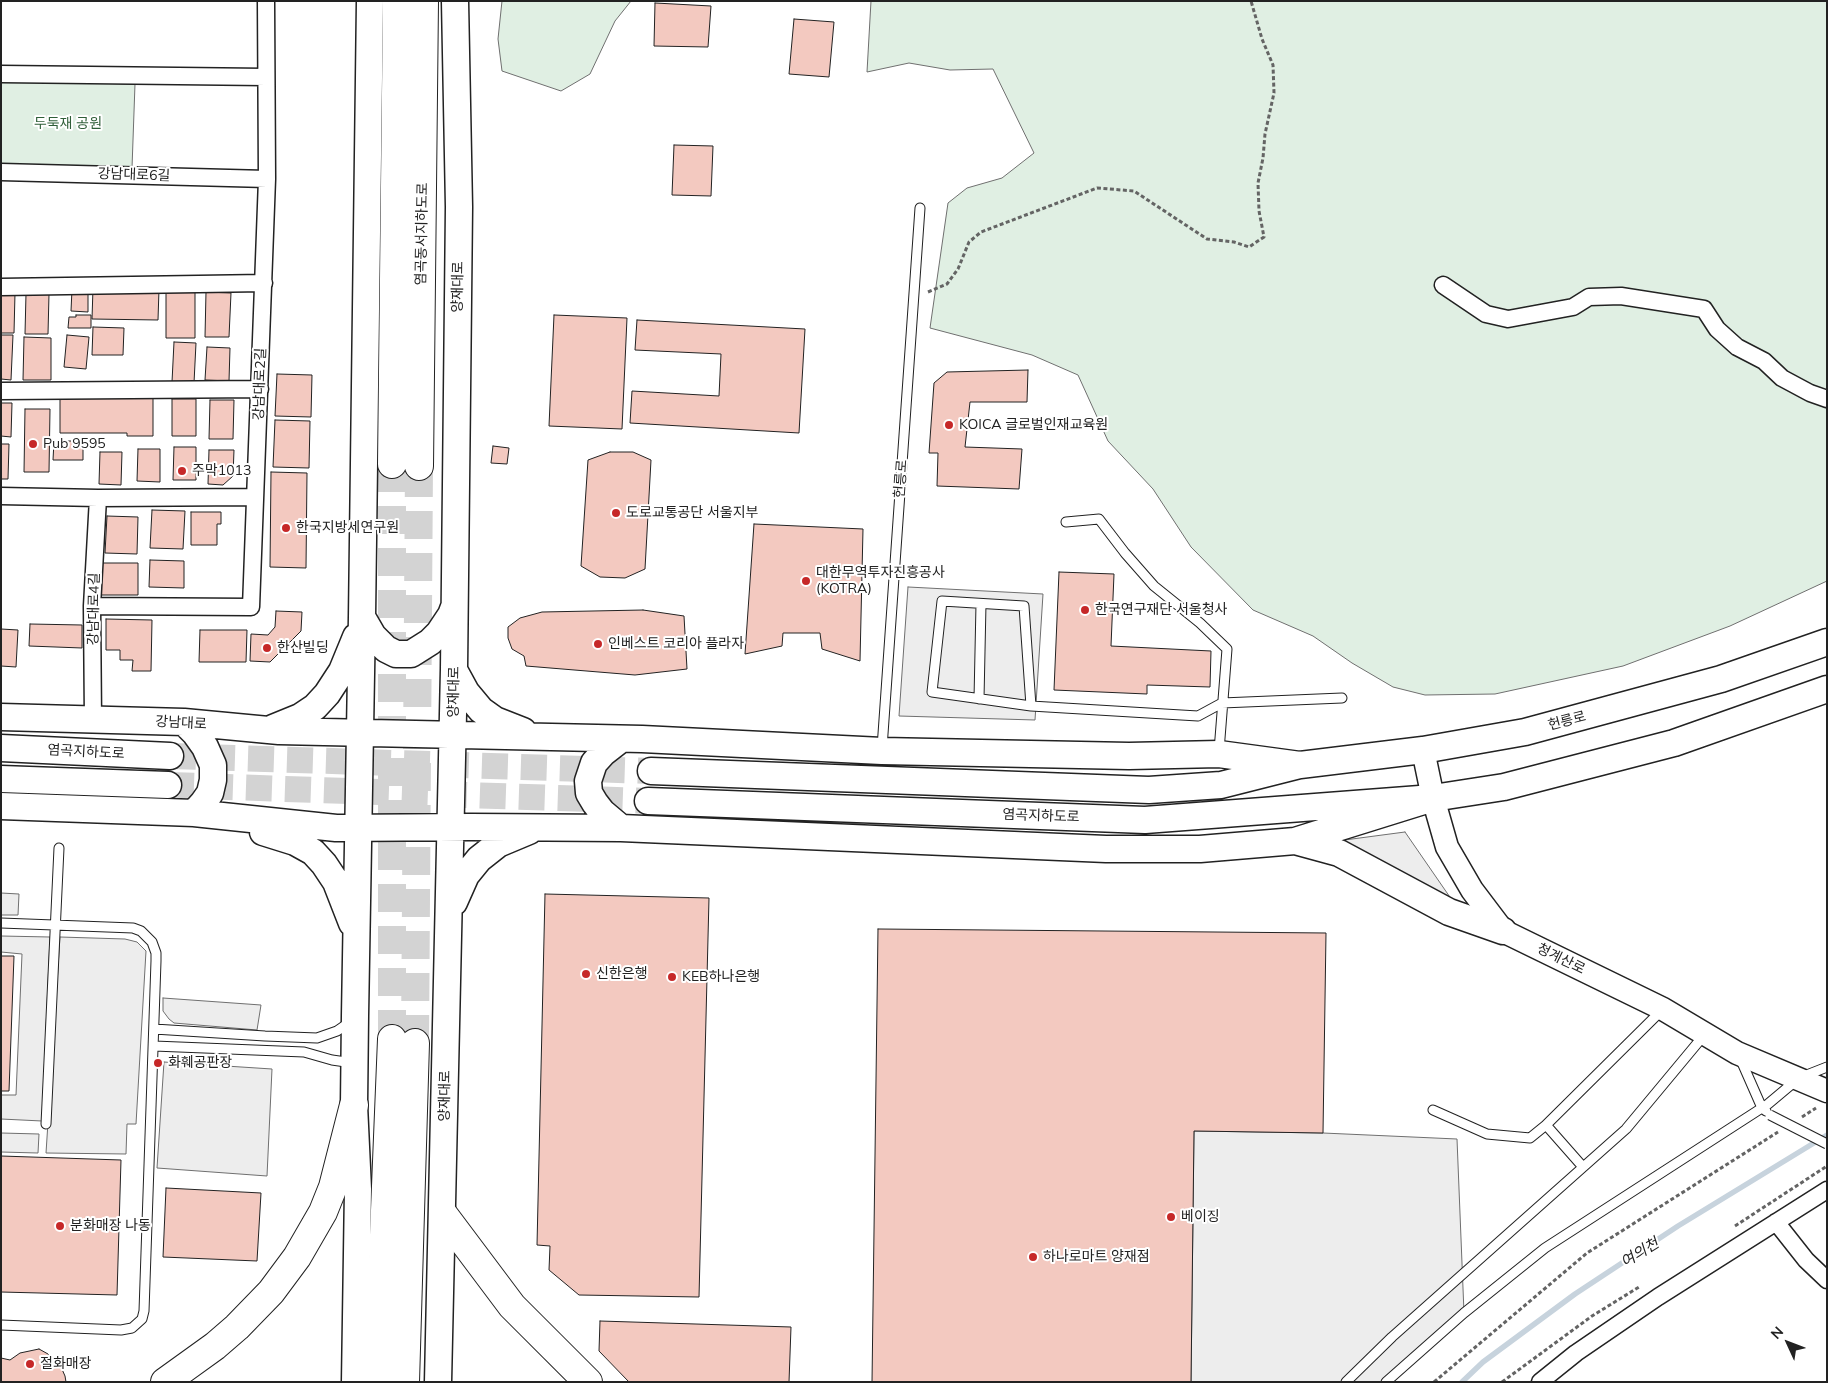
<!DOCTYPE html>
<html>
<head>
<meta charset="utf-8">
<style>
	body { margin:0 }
	#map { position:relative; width:1828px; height:1383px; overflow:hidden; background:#fff; font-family:Mulish,sans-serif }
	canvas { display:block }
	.frame { position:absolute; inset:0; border:2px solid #222; pointer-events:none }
	.north { position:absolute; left:1763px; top:1318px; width:50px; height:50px; -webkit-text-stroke:4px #fff; paint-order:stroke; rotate:313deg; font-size:14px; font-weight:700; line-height:20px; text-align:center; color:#222 }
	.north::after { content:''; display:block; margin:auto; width:18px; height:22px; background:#222; clip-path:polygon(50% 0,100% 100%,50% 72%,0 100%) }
</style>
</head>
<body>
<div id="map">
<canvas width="1828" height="1383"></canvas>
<div class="frame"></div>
<div class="north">N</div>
</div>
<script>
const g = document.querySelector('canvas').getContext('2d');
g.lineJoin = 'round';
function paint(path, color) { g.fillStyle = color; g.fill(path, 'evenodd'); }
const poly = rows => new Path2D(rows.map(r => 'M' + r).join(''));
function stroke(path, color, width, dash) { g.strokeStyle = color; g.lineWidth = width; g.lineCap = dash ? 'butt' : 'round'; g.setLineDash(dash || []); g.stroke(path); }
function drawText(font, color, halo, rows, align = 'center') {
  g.font = font + ' Mulish,"Noto Sans KR",sans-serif'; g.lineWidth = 4; g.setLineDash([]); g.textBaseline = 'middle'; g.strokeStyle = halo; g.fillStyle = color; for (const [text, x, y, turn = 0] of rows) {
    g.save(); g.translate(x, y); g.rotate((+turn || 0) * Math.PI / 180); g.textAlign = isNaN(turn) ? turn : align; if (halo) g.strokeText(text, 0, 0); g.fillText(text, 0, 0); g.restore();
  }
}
const green = poly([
	[502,1,631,1,615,21,590,74,561,91,502,71,498,39,502,1],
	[871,1,1827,1,1827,581,1730,626,1623,666,1495,694,1425,695,1393,687,1352,663,1313,636,1253,610,1191,547,1153,489,1108,441,1078,375,1032,355,930,328,948,203,967,188,1002,178,1034,153,993,69,950,70,909,63,867,72,871,1],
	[1,81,135,84,132,168,1,165,1,81]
]);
const parking = poly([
	[908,587,1043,594,1035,720,899,716,908,587],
	[1405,832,1454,903,1337,841,1405,832],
	[1,893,19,894,18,915,1,915,1,893],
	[1,936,50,937,42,1121,1,1119,1,1095,16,1095,22,954,1,952,1,936],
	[60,937,125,939,137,942,146,951,136,1124,127,1124,126,1154,46,1153,60,937],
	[163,998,261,1005,257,1030,174,1023,169,1019,163,1011,163,998],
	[164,1062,272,1069,267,1176,157,1168,164,1062],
	[1194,1131,1323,1133,1457,1139,1464,1313,1386,1382,1191,1382,1194,1131],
	[1,1133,39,1134,38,1153,1,1152,1,1133]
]);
const stream = poly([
	[1462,1382,1483,1362,1575,1294,1678,1226,1827,1135]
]);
const building = poly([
	[655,3,711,6,708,47,654,46,655,3],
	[794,19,834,22,829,77,789,74,794,19],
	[674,145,713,146,711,196,672,195,674,145],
	[93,288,159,289,158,320,92,319,93,288],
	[72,289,88,289,88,312,71,311,72,289],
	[166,290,195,290,195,338,166,338,166,290],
	[1,292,15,293,14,333,1,333,1,292],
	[206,292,231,293,229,337,205,337,206,292],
	[26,294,49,294,48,334,25,334,26,294],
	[76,315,91,315,91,328,68,328,69,317,76,317,76,315],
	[554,315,627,318,622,429,549,426,554,315],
	[637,320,805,329,799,433,630,423,632,391,719,396,721,354,635,350,637,320],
	[93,327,124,328,123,355,92,355,93,327],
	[1,335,13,335,11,380,1,379,1,335],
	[67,335,89,337,86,369,64,367,67,335],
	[24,337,51,338,51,380,23,380,24,337],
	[174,342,196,343,194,383,172,382,174,342],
	[207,347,230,348,229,381,205,380,207,347],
	[1028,370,1027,402,970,402,965,447,1022,449,1019,489,937,486,938,453,929,453,934,383,947,372,1028,370],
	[277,374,312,375,311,417,275,416,277,374],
	[60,396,153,397,153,436,127,436,127,433,60,433,60,396],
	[172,399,196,399,196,436,172,436,172,399],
	[210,400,234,400,233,439,209,439,210,400],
	[1,403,12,403,11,437,1,436,1,403],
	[25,409,50,409,49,472,24,472,25,409],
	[275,420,310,421,309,468,273,467,275,420],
	[54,441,83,441,83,460,53,460,54,441],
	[1,444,9,444,8,479,1,479,1,444],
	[493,446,509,448,507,464,491,463,493,446],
	[174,447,196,447,196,480,173,480,174,447],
	[138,449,160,449,160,482,137,481,138,449],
	[209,450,234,450,233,476,223,485,208,484,209,450],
	[100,452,122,452,121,485,99,484,100,452],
	[610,452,633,452,651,460,645,569,625,578,600,577,581,566,588,460,610,452],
	[271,472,307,473,306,568,270,567,271,472],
	[152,510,185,511,183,549,150,548,152,510],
	[191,512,221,512,221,524,217,524,217,545,191,545,191,512],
	[107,516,138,517,137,554,105,553,107,516],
	[754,524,863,529,860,661,822,649,820,633,783,633,782,646,745,654,754,524],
	[150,560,184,561,184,588,149,587,150,560],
	[101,563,138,563,138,595,101,595,101,563],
	[1059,572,1114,574,1111,646,1211,651,1210,687,1147,685,1147,694,1054,690,1059,572],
	[643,610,684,616,687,669,635,675,526,666,524,656,512,649,508,638,508,627,520,618,542,612,643,610],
	[276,611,302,612,301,631,270,662,250,661,251,634,268,635,275,627,276,611],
	[106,619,152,620,151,671,132,671,133,660,120,660,120,650,106,650,106,619],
	[30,624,82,625,82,648,29,646,30,624],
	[1,629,18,630,16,667,1,666,1,629],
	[200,630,247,630,246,662,199,662,200,630],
	[545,894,709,898,699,1297,579,1295,549,1270,550,1246,537,1245,545,894],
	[878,929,1326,933,1323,1133,1194,1131,1191,1382,872,1382,878,929],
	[1,956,14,956,9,1091,1,1091,1,956],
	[1,1156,121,1160,117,1295,1,1292,1,1156],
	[166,1188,261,1193,257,1261,163,1257,166,1188],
	[600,1321,791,1327,789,1382,629,1382,599,1351,600,1321],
	[39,1349,48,1354,61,1367,65,1376,66,1382,1,1382,1,1358,10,1360,20,1353,39,1349]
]);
const primaryTunnel = poly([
	[170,756,651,771],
	[168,785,648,801]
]);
const highwayTunnel = poly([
	[392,464,392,1039],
	[415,1043,419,466]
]);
const path = poly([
	[928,292,947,284,958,269,969,242,981,232,1097,188,1134,191,1207,239,1234,242,1249,247,1264,237,1259,211,1258,183,1263,158,1265,134,1274,93,1273,65,1262,39,1251,1],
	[1802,1117,1816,1108],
	[1735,1226,1827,1166],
	[1434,1382,1587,1253,1778,1132],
	[1502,1382,1592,1316,1639,1287]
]);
const lane = poly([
	[1066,522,1099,519,1125,553,1154,586,1200,623,1227,649,1219,751],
	[979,699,981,604],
	[1031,706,1024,606,942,601,932,692,1031,706,1198,716,1222,703,1342,698],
	[882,748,920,208],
	[1,923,133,928,141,931,152,942,156,953,156,961,144,1311,142,1319,132,1328,121,1330,1,1325],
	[154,1029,265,1036,317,1038,337,1031,350,1022],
	[154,1046,304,1052,332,1060,346,1062,351,1065],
	[1740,1058,1762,1108,1766,1111],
	[1433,1110,1487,1134,1530,1138,1546,1125,1663,1009],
	[46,1124,59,848],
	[1546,1125,1583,1167],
	[1346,1382,1392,1337,1626,1129,1705,1034],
	[1386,1382,1464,1313,1545,1248,1768,1104,1799,1078,1827,1067]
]);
const street = poly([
	[1,74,266,77],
	[1,172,267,179],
	[1443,285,1486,314,1508,319,1573,307,1589,297,1621,296,1704,309,1717,329,1737,347,1764,361,1782,378,1810,393,1827,399],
	[1,287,264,283],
	[1,391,260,389],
	[1,496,98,498,255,497],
	[92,606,251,607,267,179,266,1],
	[93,721,92,606,98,498],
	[1776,1222,1806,1260,1827,1280],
	[1540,1382,1576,1353,1658,1297,1827,1190]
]);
const secondary = poly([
	[1423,750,1433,798,1447,847,1472,890,1503,931,1663,1009,1737,1053,1827,1091]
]);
const primary = poly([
	[362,617,373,636,386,649,396,654,411,654,430,642,439,633,451,615,454,607],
	[454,670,466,692,481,710,495,720,523,731],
	[1,717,184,722,279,731,642,739,882,751,1129,756,1219,754,1300,765],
	[184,722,195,733,205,747,213,765,213,780,210,793,203,803,194,813],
	[273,728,300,717,315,707,327,694,342,671,356,637],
	[1,748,170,756],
	[651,771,1149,790,1221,785,1300,765,1423,750,1525,732,1721,679,1827,642],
	[1,779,168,785],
	[648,801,1145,820,1433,798,1504,787,1674,743,1827,689],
	[1,806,194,813,336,828,471,827,621,828,1106,849,1200,849,1295,841,1433,798],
	[621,828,602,812,595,803,589,793,588,781,594,763,603,753,621,739],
	[263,832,295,842,313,852,324,864,336,882,352,923],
	[1295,841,1339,853,1449,912,1503,931],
	[454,902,466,875,479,859,498,844,529,831],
	[355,1382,358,1189,354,1105,355,1016,362,617,370,1],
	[438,1382,454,669,459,207,455,1]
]);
const highway = poly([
	[392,464,397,1],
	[419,466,424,1],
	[443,1214,512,1306,588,1382],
	[165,1382,215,1346,237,1327,271,1292,297,1257,323,1212,333,1187,354,1105],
	[378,1382,392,1039],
	[405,1382,415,1043]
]);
const laneBridge = poly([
	[1770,1115,1827,1144]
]);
const markers = [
	[949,425,5,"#c62828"],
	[33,444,5,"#c62828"],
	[182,471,5,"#c62828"],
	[616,513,5,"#c62828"],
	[286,528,5,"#c62828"],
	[806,581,5,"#c62828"],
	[1085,610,5,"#c62828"],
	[598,644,5,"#c62828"],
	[267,648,5,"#c62828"],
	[586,974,5,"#c62828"],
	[672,977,5,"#c62828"],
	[158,1063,5,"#c62828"],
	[1171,1217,5,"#c62828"],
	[60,1226,5,"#c62828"],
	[1033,1257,5,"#c62828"],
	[30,1364,5,"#c62828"]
];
const parkNames = [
	["두둑재 공원",68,124]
];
const streetNames = [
	["강남대로6길",134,175,2],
	["염곡동서지하도로",422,234,-89],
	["양재대로",458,287,-89],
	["강남대로2길",260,384,-88],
	["헌릉로",901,479,-86],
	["강남대로4길",94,609,-89],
	["양재대로",454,692,-89],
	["헌릉로",1567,721,-15],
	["강남대로",181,723,3],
	["염곡지하도로",86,752,3],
	["염곡지하도로",1041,816,2],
	["청계산로",1561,959,26],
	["양재대로",445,1096,-89]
];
const poiNames = [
	["KOICA 글로벌인재교육원",959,425],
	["Pub 9595",43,444],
	["주막1013",192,471],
	["도로교통공단 서울지부",626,513],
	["한국지방세연구원",296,528],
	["대한무역투자진흥공사",816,573],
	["(KOTRA)",816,589],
	["한국연구재단 서울청사",1095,610],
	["인베스트 코리아 플라자",608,644],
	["한산빌딩",277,648],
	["신한은행",596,974],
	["KEB하나은행",682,977],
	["화훼공판장",168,1063],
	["베이징",1181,1217],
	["분화매장 나동",70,1226],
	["하나로마트 양재점",1043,1257],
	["절화매장",40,1364]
];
const waterNames = [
	["여의천",1640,1253,-32]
];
paint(green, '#e0efe3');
stroke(green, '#6f6f6f', 1);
paint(parking, '#ededed');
stroke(parking, '#6f6f6f', 1);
stroke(stream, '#c7d3dd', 5.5);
paint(building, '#f3c9c0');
stroke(building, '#222', 1);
stroke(primaryTunnel, '#d3d3d3', 26, [26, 13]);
stroke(highwayTunnel, '#d3d3d3', 28, [28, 14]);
stroke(lane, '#222', 11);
stroke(street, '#222', 19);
stroke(secondary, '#222', 25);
stroke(primary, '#222', 29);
stroke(highway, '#222', 30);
stroke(path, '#646464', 3, [4, 2.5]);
stroke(lane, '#fff', 9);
stroke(street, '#fff', 16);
stroke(secondary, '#fff', 22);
stroke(primary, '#fff', 26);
stroke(highway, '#fff', 28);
stroke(laneBridge, '#222', 11, []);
stroke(laneBridge, '#fff', 9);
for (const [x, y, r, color] of markers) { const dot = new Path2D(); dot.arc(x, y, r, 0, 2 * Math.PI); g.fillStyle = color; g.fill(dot); stroke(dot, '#fff', 2); }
drawText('14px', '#2f5e38', '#fff', parkNames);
drawText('14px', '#222', '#fff', streetNames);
drawText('14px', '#222', '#fff', poiNames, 'left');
drawText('italic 15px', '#222', '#fff', waterNames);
</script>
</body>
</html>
